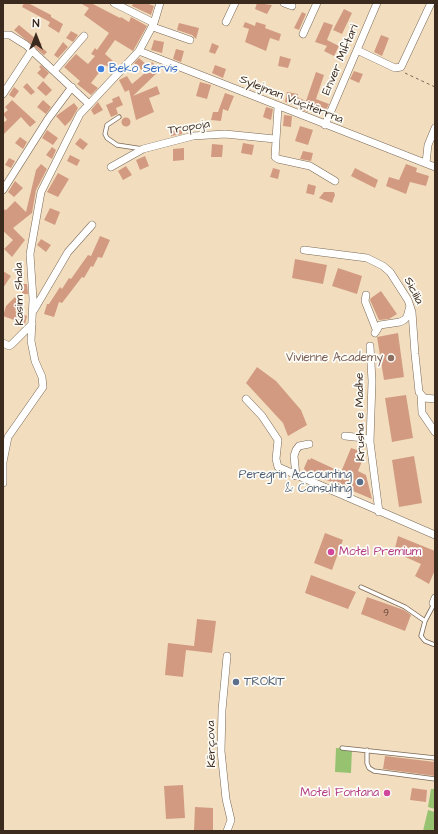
<!DOCTYPE html>
<html>
<head>
<meta charset="utf-8">
<style>
	body { margin:0 }
	#map { position:relative; width:438px; height:834px; overflow:hidden; background:#f2debf; font-family:"Architects Daughter",sans-serif }
	canvas { display:block }
	.frame { position:absolute; inset:0; border:4px solid #3b2a1e; pointer-events:none }
	.north { position:absolute; left:16px; top:16px; width:40px; height:40px; -webkit-text-stroke:3px #fdfcf7; paint-order:stroke; rotate:0deg; font-size:11px; font-weight:700; line-height:16px; text-align:center; color:#3b2a1e }
	.north::after { content:''; display:block; margin:auto; width:14px; height:18px; background:#3b2a1e; clip-path:polygon(50% 0,100% 100%,50% 72%,0 100%) }
</style>
</head>
<body>
<div id="map">
<canvas width="438" height="834"></canvas>
<div class="frame"></div>
<div class="north">N</div>
</div>
<script>
const g = document.querySelector('canvas').getContext('2d');
g.lineJoin = 'round';
function paint(path, color) { g.fillStyle = color; g.fill(path, 'evenodd'); }
const poly = rows => new Path2D(rows.map(r => 'M' + r).join(''));
function stroke(path, color, width, dash) { g.strokeStyle = color; g.lineWidth = width; g.lineCap = dash ? 'butt' : 'round'; g.setLineDash(dash || []); g.stroke(path); }
function drawText(font, color, halo, rows, align = 'center') {
  g.font = font + ' "Architects Daughter",sans-serif'; g.lineWidth = 3.5; g.setLineDash([]); g.textBaseline = 'middle'; g.strokeStyle = halo; g.fillStyle = color; for (const [text, x, y, turn = 0] of rows) {
    g.save(); g.translate(x, y); g.rotate((+turn || 0) * Math.PI / 180); g.textAlign = isNaN(turn) ? turn : align; if (halo) g.strokeText(text, 0, 0); g.fillText(text, 0, 0); g.restore();
  }
}
const green = poly([
	[336,748,352,749,351,773,335,772],
	[431,789,435,789,435,809,428,807],
	[428,810,435,812,435,831,423,831]
]);
const building = poly([
	[24,3,28,3,51,15,51,17,63,24,59,33,48,26,50,22,22,7],
	[80,3,91,3,120,18,121,17,129,22,131,17,147,26,133,51,115,40,105,54,113,61,109,67,105,65,91,83,98,88,91,95,77,84,80,81,64,67,76,54,88,64,95,56,91,54,95,48,97,50,109,33,84,15,89,8],
	[133,3,146,3,154,6,151,15,132,6],
	[257,3,272,5,267,14,255,9],
	[344,9,352,13,342,34,333,30],
	[302,12,306,14,299,30,294,28],
	[245,22,255,26,256,22,266,25,265,28,281,34,279,41,270,38,266,51,245,42,249,29,243,27],
	[324,22,333,25,327,40,339,46,334,56,324,51,327,46,315,42],
	[179,23,199,28,196,39,192,35,177,30],
	[19,25,42,44,40,46,47,52,44,55,14,30],
	[71,31,78,35,73,42,66,38],
	[381,35,389,38,382,56,374,52],
	[154,40,164,42,162,53,151,50],
	[63,42,68,47,58,58,54,55],
	[212,43,219,46,215,54,209,52],
	[176,49,184,51,181,62,173,59],
	[280,56,291,59,288,68,278,66],
	[139,58,148,66,152,62,160,70,133,96,157,86,160,94,149,98,154,112,136,120,129,90,125,92,119,80,127,76,132,84,145,73,134,63],
	[41,65,49,73,44,79,37,73,41,69,39,67],
	[215,65,226,69,223,78,212,73],
	[354,71,363,74,359,83,350,79],
	[316,72,324,75,316,99,329,104,326,110,311,104,308,112,298,108,299,105,285,102,287,92,298,94,297,97,306,101],
	[43,81,52,90,46,96,37,88],
	[200,82,211,85,207,99,196,96],
	[27,83,35,92,31,95,23,87],
	[14,87,19,91,14,98,9,95],
	[225,93,234,96,228,111,223,109,221,121,211,120,213,112,218,112],
	[119,96,123,105,116,108,118,114,111,117,106,105,113,102,112,99],
	[12,100,36,122,30,127,21,117,3,135,3,123,7,120,3,114,8,110,5,107],
	[43,100,51,107,46,114,37,107],
	[98,102,103,110,94,115,91,110],
	[74,103,78,108,71,120,65,126,56,116],
	[266,107,273,109,271,120,263,117],
	[284,115,292,116,291,127,283,126],
	'121.5 122a4.5 4.5 0 1 1 9 0a4.5 4.5 0 1 1-9 0Z',
	[300,126,313,130,308,145,295,141],
	[47,130,58,138,53,145,42,138],
	[182,130,182,134,171,136,171,131],
	[20,137,27,142,23,149,15,143],
	[80,138,88,144,83,150,75,144],
	[243,143,254,145,252,155,241,153],
	[212,144,223,145,222,157,211,157],
	[52,147,56,150,52,159,46,155],
	[184,148,184,160,173,161,173,149],
	[303,151,313,153,311,161,300,159],
	[70,155,80,160,77,166,67,161],
	[145,156,149,166,140,170,136,160],
	[9,158,15,161,11,168,5,165],
	[41,164,47,169,36,190,32,213,13,228,25,240,12,257,4,249,13,240,3,231,3,209,6,210,15,201,26,212,36,170],
	[406,164,417,168,416,172,429,176,426,186,410,182,406,194,386,186,389,177,399,180],
	[126,166,132,175,123,180,118,171],
	[273,168,280,170,278,179,270,177],
	[355,168,378,180,375,188,351,176],
	[58,173,69,179,58,197,47,192],
	[15,181,23,188,14,197,8,192],
	[308,184,316,186,314,195,306,193],
	[324,192,334,192,335,195,332,203,319,198],
	[50,208,60,212,55,225,44,220],
	[100,236,110,240,102,258,98,257,93,267,91,266,84,278,82,277,62,303,59,302,54,317,44,314,47,304,49,304,60,287,62,289,69,278,71,279,88,255,91,256],
	[41,239,51,245,46,252,37,245],
	[295,259,327,265,323,284,292,278],
	[338,268,362,276,357,294,332,286],
	[3,271,11,276,3,288],
	[22,284,27,284,28,294,22,294],
	[381,291,397,314,389,319,379,320,370,300,371,298],
	[15,297,22,303,15,311,27,316,25,324,3,316,6,306],
	[398,333,404,377,384,380,377,337],
	[257,367,276,381,301,410,307,425,288,436,283,423,246,383],
	[406,395,413,438,392,442,385,398],
	[351,448,363,452,365,454,358,471,366,475,372,499,305,471,304,468,308,459,310,460,311,458,341,472],
	[414,456,422,503,399,507,392,460],
	[325,533,343,540,332,570,314,563],
	[398,536,435,551,435,570,429,584,415,576,421,564,394,552],
	[311,575,356,592,348,609,305,593],
	[367,597,404,610,411,615,405,631,361,614],
	[197,619,216,621,212,653,186,650,183,677,165,675,168,643,194,646],
	[385,756,435,762,435,776,383,769],
	[183,785,185,818,166,819,164,786],
	[412,788,427,790,426,802,410,800],
	[195,807,213,808,213,831,194,831]
]);
const path = poly([
	[405,73,435,87]
]);
const service = poly([
	[119,117,107,125,105,134,107,138,117,145,143,149],
	[361,587,405,607,425,621],
	[434,604,425,621,421,636,425,641,435,645],
	[342,748,435,758],
	[367,750,367,763,369,768,374,771,435,779]
]);
const minor = poly([
	[114,3,154,23],
	[284,3,292,6],
	[226,22,235,3],
	[153,27,190,40],
	[303,34,317,3],
	[3,35,10,35,26,45,89,104],
	[357,50,395,68,401,67,431,3],
	[139,51,435,167],
	[54,71,84,36],
	[3,94,32,50],
	[278,107,275,157,278,159,310,166,335,181],
	[325,125,377,3],
	[426,163,428,145,435,128],
	[111,167,143,149,193,136,225,134,275,139],
	[3,190,48,119,72,87],
	[304,250,367,258,383,266,390,272,408,300,412,312,415,354,419,392,424,398,435,399],
	[366,295,365,301,376,329],
	[34,310,68,252,92,225],
	[375,333,380,325,400,322,404,320,407,317,410,306],
	[3,343,9,346,12,344,32,324],
	[370,346,372,381,370,442,379,512],
	[421,395,422,413,435,432],
	[246,399,262,416,278,440,276,459,278,467,435,535],
	[345,436,364,438,370,442],
	[296,476,294,456,296,450,299,446,309,444],
	[3,483,3,462,8,437,43,387,42,377,35,361,31,341,33,299,30,254,41,192,80,114,139,51,154,23,160,3],
	[433,603,435,598],
	[227,656,222,710,221,751,226,799,231,820,227,831]
]);
const markers = [
	[101,69,4,"#3f7fe0"],
	[391,358,4,"#8d6e63"],
	[360,482,4,"#5c6f8a"],
	[331,552,4,"#d1479c"],
	[236,682,4,"#5c6f8a"],
	[387,793,4,"#d1479c"]
];
const numberNames = [
	["9",386,614]
];
const streetNames = [
	["Enver Miftari",341,60,-67],
	["Sylejman Vuçitërrna",291,100,22],
	["Tropoja",189,128,-9],
	["Sicilia",413,291,63],
	["Kasim Shala",20,294,-91],
	["Krusha e Madhe",361,417,-91],
	["Kërçova",212,744,-91]
];
const shopNames = [
	["Beko Servis",109,69]
];
const educationNames = [
	["Vivienne Academy",383,358]
];
const serviceNames = [
	["Peregrin Accounting",352,475],
	["& Consulting",352,489],
	["TROKIT",244,682,"left"]
];
const hotelNames = [
	["Motel Premium",339,552],
	["Motel Fontana",379,793,"right"]
];
paint(green, '#97c270');
paint(building, '#d29b81');
stroke(service, '#7b6956', 5);
stroke(minor, '#7b6956', 8);
stroke(path, '#7b6956', 1, [3, 3]);
stroke(service, '#fff', 3.5);
stroke(minor, '#fff', 7);
for (const [x, y, r, color] of markers) { const dot = new Path2D(); dot.arc(x, y, r, 0, 2 * Math.PI); g.fillStyle = color; g.fill(dot); stroke(dot, '#fdfcf7', 1.5); }
drawText('10px', '#614637', null, numberNames);
drawText('12px', '#3b2a1e', '#fdfcf7', streetNames);
drawText('12px', '#366cbe', '#fdfcf7', shopNames, 'left');
drawText('12px', '#785e54', '#fdfcf7', educationNames, 'right');
drawText('12px', '#4e5e75', '#fdfcf7', serviceNames, 'right');
drawText('12px', '#b23c85', '#fdfcf7', hotelNames, 'left');
</script>
</body>
</html>
